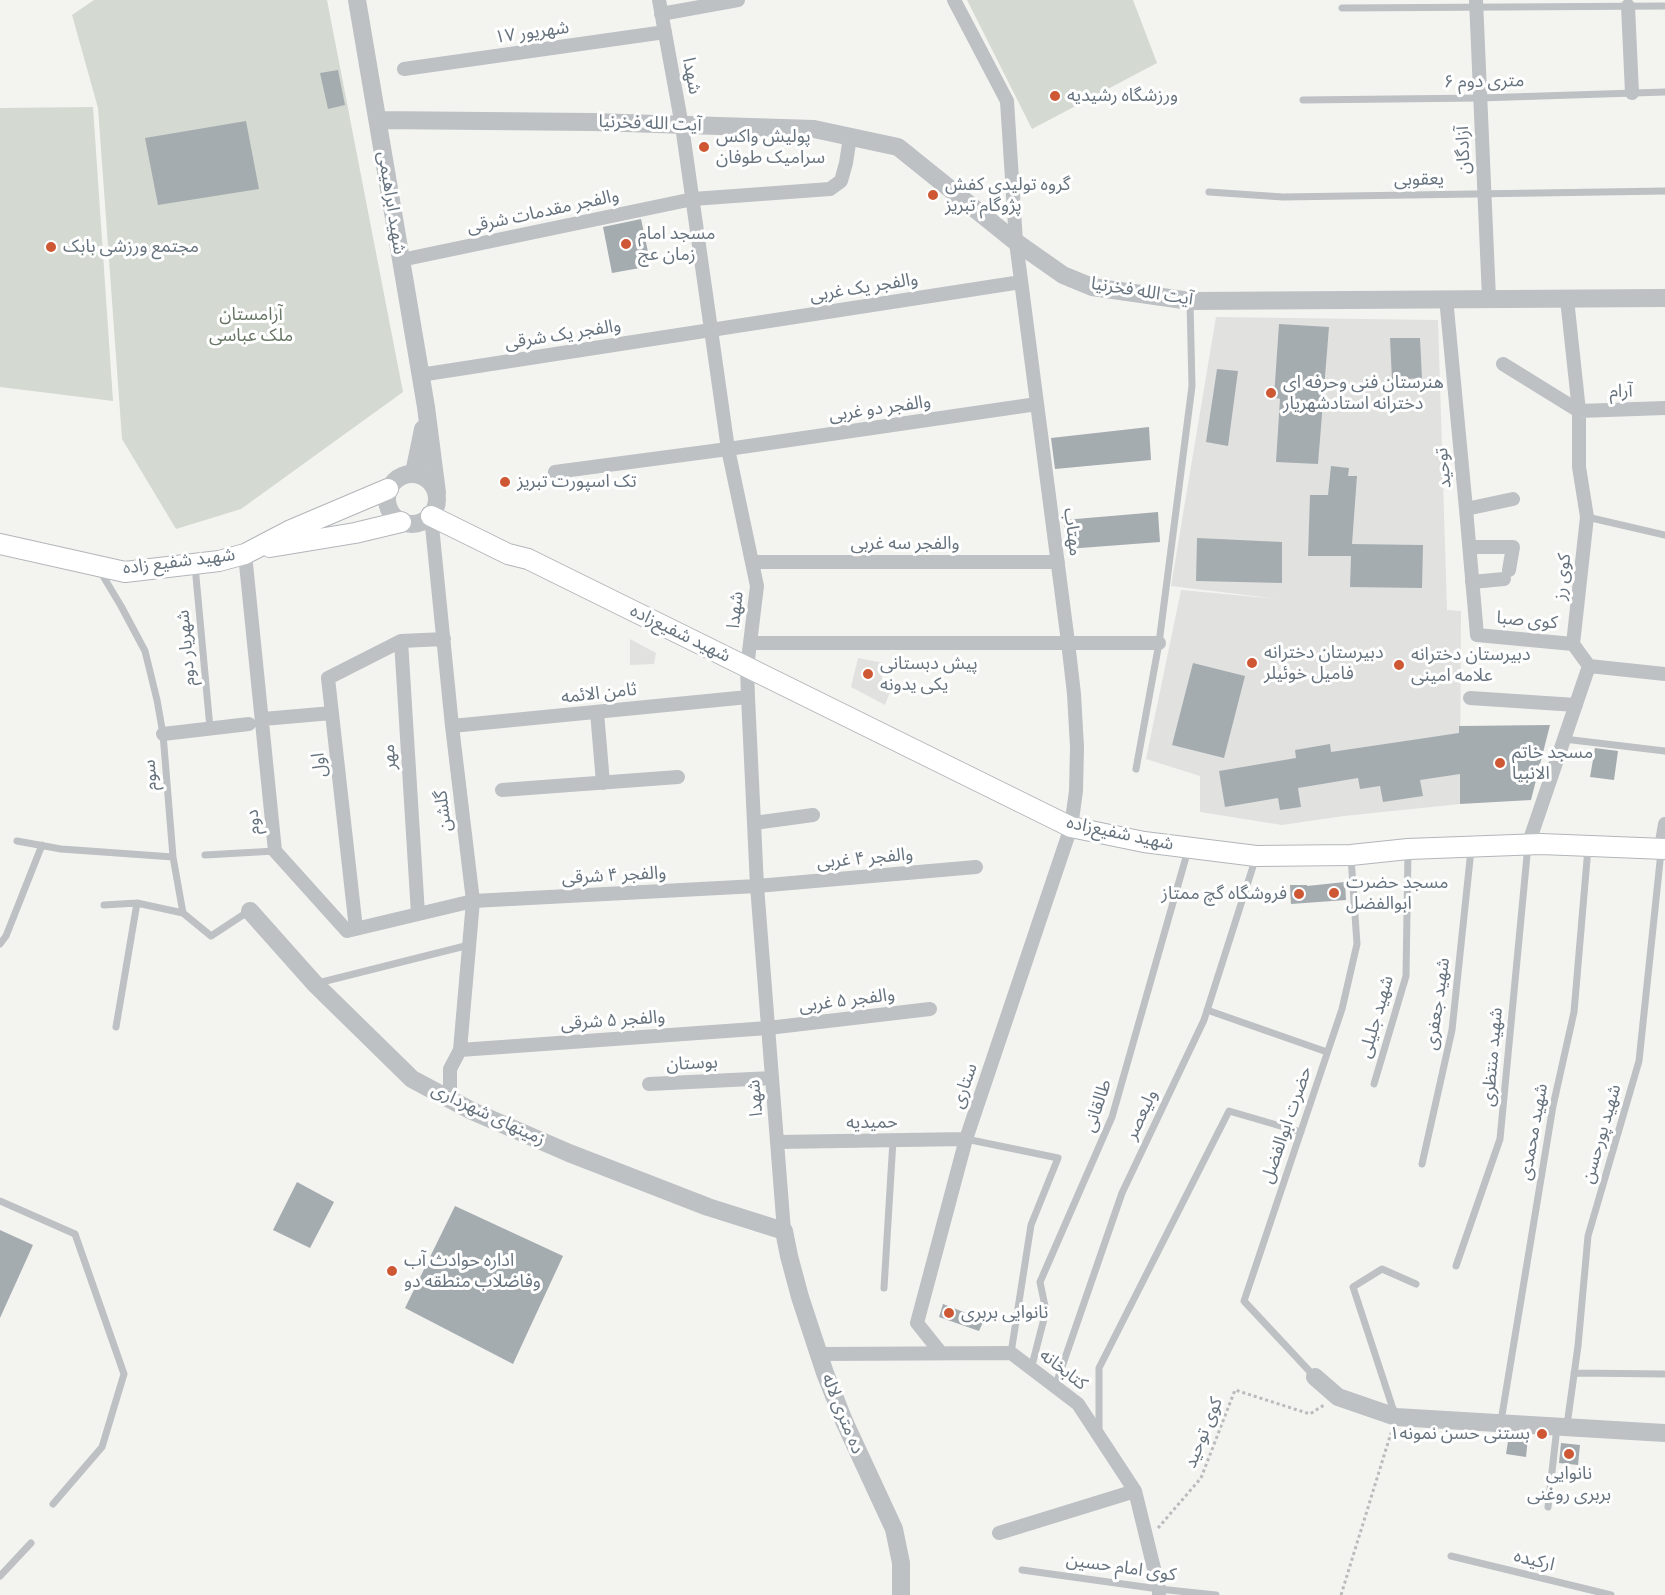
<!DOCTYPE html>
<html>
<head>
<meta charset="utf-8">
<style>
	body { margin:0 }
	canvas { display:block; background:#f3f3f0 }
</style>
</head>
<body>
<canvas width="1665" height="1595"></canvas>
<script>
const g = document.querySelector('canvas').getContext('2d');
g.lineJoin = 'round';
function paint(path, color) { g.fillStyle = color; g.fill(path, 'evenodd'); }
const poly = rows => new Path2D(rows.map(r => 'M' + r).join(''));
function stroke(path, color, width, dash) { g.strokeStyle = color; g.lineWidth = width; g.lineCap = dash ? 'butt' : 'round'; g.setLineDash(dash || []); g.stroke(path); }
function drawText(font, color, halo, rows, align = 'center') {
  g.font = font + ' Signika,"Noto Sans Arabic",sans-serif'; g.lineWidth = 6; g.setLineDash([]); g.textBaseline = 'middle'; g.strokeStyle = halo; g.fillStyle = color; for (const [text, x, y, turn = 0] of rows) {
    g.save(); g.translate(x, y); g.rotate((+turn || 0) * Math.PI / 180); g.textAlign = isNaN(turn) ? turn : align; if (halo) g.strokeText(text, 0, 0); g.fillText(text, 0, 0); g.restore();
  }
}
const built = poly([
	[1216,317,1438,320,1447,610,1461,611,1460,804,1344,816,1282,825,1200,812,1200,776,1146,759,1181,590,1279,599,1171,586],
	[630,639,656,653,654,664,630,665],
	[858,658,884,663,881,685,890,692,885,705,851,687]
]);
const green = poly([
	[94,0,327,0,403,392,241,509,176,529,122,439,98,108,72,15],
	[967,0,1133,0,1157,63,1032,129],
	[93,107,113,401,0,387,0,108]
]);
const building = poly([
	[338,70,345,105,328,109,320,73],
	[246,121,259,189,158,205,145,138],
	[641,219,651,266,612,273,603,227],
	[1279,324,1329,327,1318,464,1276,462,1280,399,1274,397],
	[1390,338,1420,338,1422,378,1392,380],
	[1217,369,1238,371,1228,446,1206,442],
	[1149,427,1151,460,1055,469,1051,438],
	[1331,466,1349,468,1348,476,1357,476,1352,544,1423,545,1422,588,1350,587,1351,556,1308,556,1310,495,1328,495],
	[1158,512,1160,542,1067,549,1064,520],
	[1197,538,1282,542,1282,583,1196,581],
	[1193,663,1245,676,1224,758,1172,745],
	[1550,725,1531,800,1460,804,1460,774,1420,780,1423,796,1383,802,1380,786,1360,789,1358,778,1298,788,1301,807,1280,810,1278,798,1225,807,1219,771,1296,758,1295,750,1330,744,1331,752,1459,733,1459,726],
	[1595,748,1618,751,1614,780,1590,777],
	[1345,882,1346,900,1291,904,1290,885,1307,885,1307,886],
	[297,1182,334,1202,310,1248,273,1230],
	[455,1206,563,1256,513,1364,405,1308],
	[0,1230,33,1245,0,1318],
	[943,1304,984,1320,979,1331,939,1317],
	[1509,1435,1528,1437,1526,1457,1506,1454],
	[1561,1443,1580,1445,1578,1465,1559,1463]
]);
const path = poly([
	[1158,1528,1201,1478,1235,1390,1310,1414,1324,1405],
	[1341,1595,1391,1433]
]);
const service = poly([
	[1342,8,1665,6],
	[1303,100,1480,98,1665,92],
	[1209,192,1283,197,1665,191],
	[1587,517,1665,535],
	[195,566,210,728],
	[100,571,121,606,145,651,157,700,163,734,173,857,183,913,211,936,249,911],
	[1564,739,1665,751],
	[1136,769,1159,643,1192,386,1190,302],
	[17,841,61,849,173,857],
	[205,855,275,851],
	[104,905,137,903,183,913],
	[0,944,6,936,42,845],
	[318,983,469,945],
	[1207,1010,1327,1052],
	[116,1027,137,903],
	[1374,1084,1406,976,1408,851],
	[966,1139,1058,1158,1031,1225,1011,1353],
	[1422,1164,1452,1030,1471,850],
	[0,1201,75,1234,124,1374,102,1447,53,1504],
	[1456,1266,1500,1139,1528,845],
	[884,1288,893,1140],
	[1031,1369,1046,1311,1040,1282,1112,1117,1188,850],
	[1574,1373,1665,1374],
	[1314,1376,1244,1301,1342,1009,1357,944,1351,857],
	[1055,1387,1122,1193,1204,1020,1256,857],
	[1395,1415,1353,1287,1382,1269,1416,1284],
	[1501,1421,1553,1106,1574,1012,1588,848],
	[1567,1425,1578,1346,1588,1236,1639,1061,1661,852],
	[1099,1430,1099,1368,1229,1111,1301,1132],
	[1548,1507,1557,1427],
	[1451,1556,1611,1595],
	[1022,1570,1159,1589,1216,1595],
	[0,1576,31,1543]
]);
const minor = poly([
	[659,0,682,126,728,449,757,586,747,668,748,697,757,886,784,1231],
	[1476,0,1489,298],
	[1628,6,1632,93],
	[661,14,738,0],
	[404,69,665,32],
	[401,260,693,199,830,189,841,181,846,163,850,137],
	[1446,298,1466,509,1477,635,1573,644],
	[1503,364,1579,411,1665,408],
	[420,375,1021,282],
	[555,472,728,449,1037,404],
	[1466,509,1513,499],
	[431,516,452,726,473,901,460,1050,450,1069,450,1099],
	[1470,547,1513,547,1509,570],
	[245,554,275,851,347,931,473,901,757,886,976,867],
	[752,562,1058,562],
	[1472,582,1504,579],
	[750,643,1159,643],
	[1589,666,1665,674],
	[1470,698,1576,705],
	[597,712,603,783],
	[263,719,332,713],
	[452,726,748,697],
	[163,734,249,724],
	[502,790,678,777],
	[754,823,813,815],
	[1528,845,1589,666,1573,644,1587,517,1579,467,1579,411,1567,299],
	[1661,848,1665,824],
	[418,914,401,641,444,639],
	[356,929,328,678,401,641],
	[460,1050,768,1028,930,1009],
	[649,1084,772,1078],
	[778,1142,966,1139],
	[941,1353,917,1323,966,1139,1071,827,1076,791,1077,747,1074,694,1068,642,1016,242,1007,101,954,0],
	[818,1354,1011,1353,1078,1404,1135,1491,1159,1589,1159,1595],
	[999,1533,1135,1491]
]);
const tertiary = poly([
	[357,0,426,407,437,493],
	[378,120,593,122,814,129,898,147,1016,242,1063,275,1092,287,1190,301,1665,298],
	[414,473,423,429],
	'387 499a25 25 0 1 1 50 0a25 25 0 1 1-50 0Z',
	[250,911,315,984,412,1079,472,1111,569,1153,708,1207,784,1231,789,1256,800,1297,825,1373,844,1421,894,1529,901,1563,901,1595],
	[1315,1377,1338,1397,1396,1417,1665,1433]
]);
const secondary = poly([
	[431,516,508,554,528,559,1071,827,1144,842,1256,856,1351,855,1408,849,1541,844,1665,849],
	[0,544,125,572,219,561,245,554,289,531,388,489],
	[270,547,355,533,401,522]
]);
const markers = [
	[1055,96,6,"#cf5834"],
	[704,147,6,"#cf5834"],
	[933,195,6,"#cf5834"],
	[626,244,6,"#cf5834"],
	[51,247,6,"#cf5834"],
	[1271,393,6,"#cf5834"],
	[505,482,6,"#cf5834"],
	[1252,663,6,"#cf5834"],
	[1399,665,6,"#cf5834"],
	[868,674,6,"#cf5834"],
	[1500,763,6,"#cf5834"],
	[1334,893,6,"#cf5834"],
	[1299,894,6,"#cf5834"],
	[392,1271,6,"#cf5834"],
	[949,1313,6,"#cf5834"],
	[1542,1434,6,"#cf5834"],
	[1569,1454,6,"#cf5834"]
];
const streetNames = [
	["۱۷ شهریور",532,33,-8],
	["شهدا",691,76,79],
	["۶ متری دوم",1484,82,-1],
	["آیت الله فخرنیا",650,124,2],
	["آزادگان",1464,150,-92],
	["یعقوبی",1419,180,-1],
	["شهید ابراهیمی",391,203,81],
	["والفجر مقدمات شرقی",543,212,-12],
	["والفجر یک غربی",864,288,-9],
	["آیت الله فخرنیا",1142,292,9],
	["والفجر یک شرقی",563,335,-9],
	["آرام",1621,392,-1],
	["والفجر دو غربی",880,409,-8],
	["توحید",1444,468,-96],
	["مهتاب",1072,532,83],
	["والفجر سه غربی",905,544],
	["شهید شفیع زاده",179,562,-7],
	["کوی رز",1563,577,-84],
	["شهدا",736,610,-84],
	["کوی صبا",1527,621,5],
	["شهید شفیع‌زاده",680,634,26],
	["شهریار دوم",187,648,-95],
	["ثامن الائمه",599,694,-6],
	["مهر",390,757,-94],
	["اول",320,765,-96],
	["سوم",151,775,-94],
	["گلشن",444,811,-97],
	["دوم",254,822,-95],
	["شهید شفیع‌زاده",1120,834,12],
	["والفجر ۴ غربی",865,859,-5],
	["والفجر ۴ شرقی",614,876,-3],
	["والفجر ۵ غربی",847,1001,-7],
	["شهید جعفری",1438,1004,-82],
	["شهید جلیلی",1377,1017,-74],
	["والفجر ۵ شرقی",613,1021,-4],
	["شهید منتظری",1493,1057,-85],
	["بوستان",692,1064,-3],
	["ستاری",965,1086,-71],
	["شهدا",756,1098,-95],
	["طالقانی",1098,1106,-71],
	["زمینهای شهرداری",488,1115,25],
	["ولیعصر",1142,1115,-65],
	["حمیدیه",872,1123,-1],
	["حضرت ابوالفضل",1287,1125,-71],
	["شهید محمدی",1534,1132,-80],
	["شهید پورحسن",1602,1134,-74],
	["کتابخانه",1063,1370,38],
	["ده متری لاله",842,1414,68],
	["کوی توحید",1204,1433,-68],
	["ارکیده",1534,1561,14],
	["کوی امام حسین",1121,1568,8]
];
const poiNames = [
	["ورزشگاه رشیدیه",1067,96],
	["پولیش واکس",716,137],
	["سرامیک طوفان",716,158],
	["گروه تولیدی کفش",945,185],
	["پژوگام تبریز",945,206],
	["مسجد امام",638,234],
	["زمان عج",638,255],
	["مجتمع ورزشی بابک",63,247],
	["هنرستان فنی وحرفه ای",1283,383],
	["دخترانه استادشهریار",1283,404],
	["تک اسپورت تبریز",517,482],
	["دبیرستان دخترانه",1264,653],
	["فامیل خوئیلر",1264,674],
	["دبیرستان دخترانه",1411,655],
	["علامه امینی",1411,676],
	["پیش دبستانی",880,664],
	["یکی یدونه",880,685],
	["مسجد خاتم",1512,753],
	["الانبیا",1512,774],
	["مسجد حضرت",1346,883],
	["ابوالفضل",1346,904],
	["فروشگاه گچ ممتاز",1287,894,"right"],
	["اداره حوادث آب",404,1261],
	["وفاضلاب منطقه دو",404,1282],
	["نانوایی بربری",961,1313],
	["بستنی حسن نمونه۱",1530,1434,"right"],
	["نانوایی",1569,1474,"center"],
	["بربری روغنی",1569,1495,"center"]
];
const parkNames = [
	["آرامستان",251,315],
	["ملک عباسی",251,336]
];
paint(built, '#e1e2e0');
paint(green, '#d4dad1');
paint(building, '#a5acb0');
stroke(secondary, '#b2b6ba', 22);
stroke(path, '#b9bbbd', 3, [3, 3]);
stroke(service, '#bdc1c4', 7);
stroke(minor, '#bdc1c4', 14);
stroke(tertiary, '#bdc1c4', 18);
stroke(secondary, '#fff', 20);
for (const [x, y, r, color] of markers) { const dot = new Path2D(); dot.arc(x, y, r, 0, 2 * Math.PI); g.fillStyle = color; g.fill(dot); stroke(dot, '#fff', 2); }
drawText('18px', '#66737e', '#fff', streetNames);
drawText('18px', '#66737e', '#fff', poiNames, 'left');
drawText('18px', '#677664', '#fff', parkNames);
</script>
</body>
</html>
